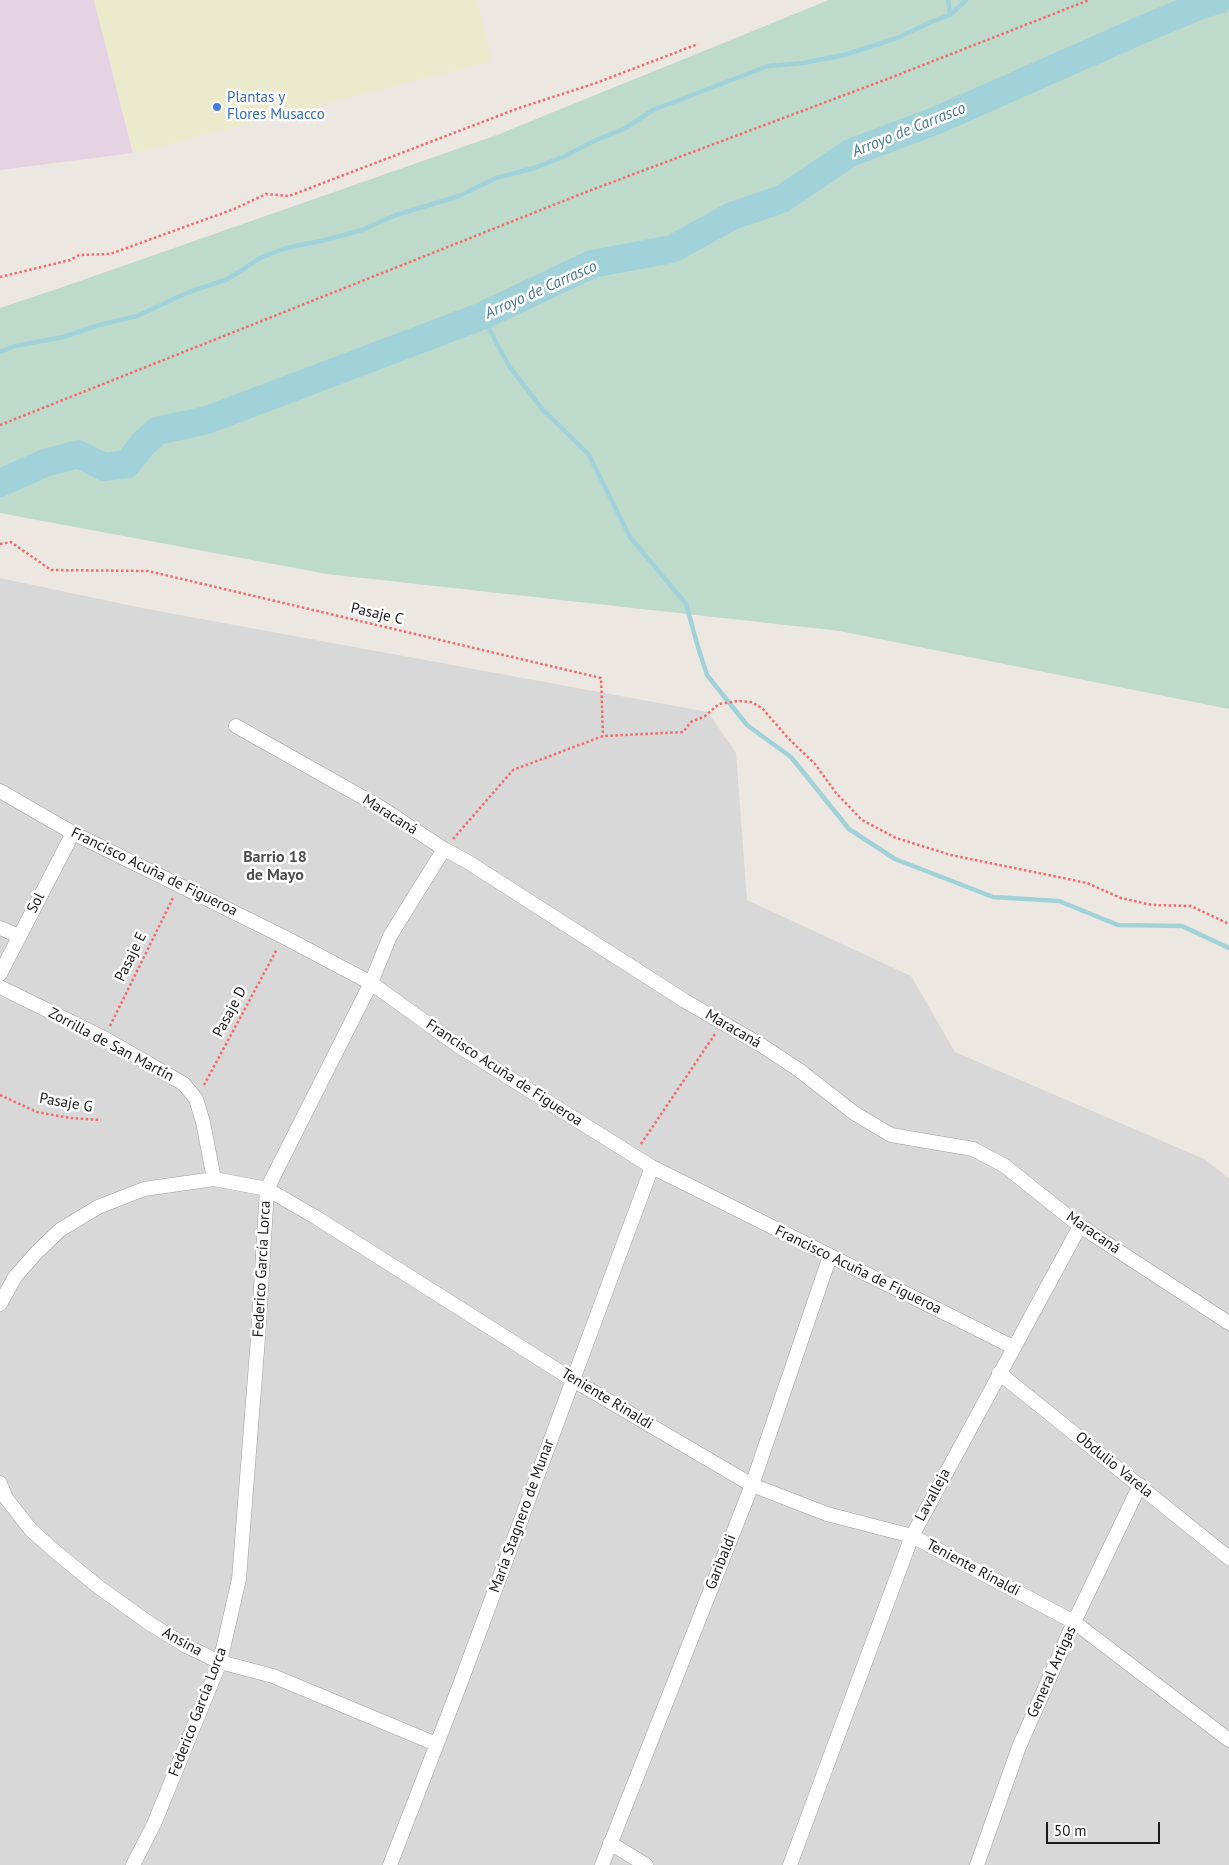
<!DOCTYPE html>
<html>
<head>
<meta charset="utf-8">
<style>
	body { margin:0 }
	#map { position:relative; width:1229px; height:1865px; overflow:hidden; background:#ece7e1; font-family:"PT Sans",sans-serif }
	canvas { display:block }
	.scale { position:absolute; left:1046px; top:1822px; width:114px; height:22px; box-sizing:border-box; border:2px solid #1b1b1b; border-top:0; padding-left:6px; font-size:15px; line-height:18px; white-space:nowrap; color:#1b1b1b; -webkit-text-stroke:4px #fff; paint-order:stroke }
</style>
</head>
<body>
<div id="map">
<canvas width="1229" height="1865"></canvas>
<div class="scale">50 m</div>
</div>
<script>
const g = document.querySelector('canvas').getContext('2d');
g.lineJoin = 'round';
function paint(path, color) { g.fillStyle = color; g.fill(path, 'evenodd'); }
const poly = rows => new Path2D(rows.map(r => 'M' + r).join(''));
function stroke(path, color, width, dash) { g.strokeStyle = color; g.lineWidth = width; g.lineCap = dash ? 'butt' : 'round'; g.setLineDash(dash || []); g.stroke(path); }
function drawText(font, color, halo, rows, align = 'center') {
  g.font = font + ' "PT Sans",sans-serif'; g.lineWidth = 5; g.setLineDash([]); g.textBaseline = 'middle'; g.strokeStyle = halo; g.fillStyle = color; for (const [text, x, y, turn = 0] of rows) {
    g.save(); g.translate(x, y); g.rotate((+turn || 0) * Math.PI / 180); g.textAlign = isNaN(turn) ? turn : align; if (halo) g.strokeText(text, 0, 0); g.fillText(text, 0, 0); g.restore();
  }
}
const residential = poly([
	[0,578,142,608,708,712,736,753,747,900,911,976,955,1052,1204,1159,1229,1178,1229,1865,0,1865]
]);
const industrial = poly([
	[0,0,94,0,133,153,0,170]
]);
const farmland = poly([
	[94,0,477,0,492,61,133,153]
]);
const wetland = poly([
	[829,0,1229,0,1229,709,840,631,327,574,0,513,0,308,60,288,497,135]
]);
const stream = poly([
	[948,0,950,15],
	[482,316,509,366,543,410,589,455,630,537,686,604,698,647,707,675,747,725,791,757,849,829,895,859,993,897,1059,901,1118,925,1182,926,1229,948],
	[0,352,15,346,63,337,99,325,137,316,189,292,228,279,260,258,286,248,325,240,362,230,396,215,459,196,496,178,534,168,563,157,596,140,624,129,653,110,768,66,803,63,844,55,897,38,931,22,950,15,966,0]
]);
const river = poly([
	[0,483,45,463,78,454,104,467,127,464,143,444,157,431,207,420,482,316,592,264,672,249,732,216,782,199,850,153,935,121,1141,30,1201,5,1218,0]
]);
const path = poly([
	[0,277,70,260,79,255,110,254,234,209,266,194,289,196,519,108,596,83,698,44],
	[0,425,586,192,890,78,1089,0],
	[0,544,11,542,51,570,148,571,601,678,603,736],
	[453,839,513,770,603,736,683,732,691,722,705,716,719,704,738,701,751,702,762,708,788,738,815,764,836,793,862,820,896,838,951,855,1087,883,1121,898,1152,905,1191,906,1229,924],
	[110,1026,173,898],
	[204,1085,277,949],
	[0,1095,37,1112,70,1118,101,1120],
	[641,1144,715,1034]
]);
const minor = poly([
	[236,726,380,807,444,849,468,862,685,1001,761,1045,799,1070,854,1113,891,1135,973,1149,1005,1166,1080,1226,1229,1323],
	[0,791,73,833,284,937,371,983,460,1047,652,1167,1013,1347],
	[0,928,19,936],
	[0,974,73,833],
	[0,987,104,1038,184,1084,196,1099,203,1122,214,1179],
	[0,1304,15,1277,36,1253,60,1230,98,1207,144,1189,214,1179,267,1189,317,1218,573,1380,752,1485,827,1514,912,1536,1074,1622,1229,1740],
	[999,1373,1229,1558],
	[0,1483,6,1498,31,1530,57,1553,100,1588,149,1623,186,1646,220,1662,273,1676,436,1744],
	[610,1843,646,1865],
	[133,1865,154,1824,220,1662,239,1579,258,1338,267,1189,371,983,390,936,444,849],
	[390,1865,459,1687,652,1167],
	[602,1865,752,1485,830,1256],
	[790,1865,912,1536,1080,1226],
	[977,1865,1019,1747,1074,1622,1140,1485]
]);
const markers = [
	[217,107,5,"#3f7fe0"]
];
const shopNames = [
	["Plantas y",227,98],
	["Flores Musacco",227,115]
];
const streetNames = [
	["Pasaje C",377,614,13],
	["Maracaná",390,815,32],
	["Francisco Acuña de Figueroa",154,872,26],
	["Sol",36,903,-63],
	["Pasaje E",131,957,-64],
	["Pasaje D",230,1012,-62],
	["Maracaná",733,1029,30],
	["Zorrilla de San Martín",111,1045,28],
	["Francisco Acuña de Figueroa",504,1073,33],
	["Pasaje G",66,1103,10],
	["Maracaná",1093,1233,35],
	["Federico García Lorca",262,1269,-87],
	["Francisco Acuña de Figueroa",858,1270,26],
	["Teniente Rinaldi",607,1399,31],
	["Obdulio Varela",1114,1465,39],
	["Lavalleja",933,1495,-62],
	["María Stagnero de Munar",522,1516,-70],
	["Garibaldi",721,1562,-68],
	["Teniente Rinaldi",973,1568,28],
	["Ansina",182,1642,29],
	["General Artigas",1052,1672,-66],
	["Federico García Lorca",198,1712,-69]
];
const waterNames = [
	["Arroyo de Carrasco",909,130,-22],
	["Arroyo de Carrasco",541,290,-24]
];
const neighbourhoodNames = [
	["Barrio 18",275,857],
	["de Mayo",275,875]
];
paint(residential, '#d9d8d8');
paint(industrial, '#e5d3e4');
paint(farmland, '#ebeacc');
paint(wetland, '#bedaca');
stroke(stream, '#a2d2d9', 4.5);
stroke(river, '#a2d2d9', 28);
stroke(minor, '#9f9f9f', 15);
stroke(path, '#f46a6a', 2.5, [2.5, 2.5]);
stroke(minor, '#fff', 14);
for (const [x, y, r, color] of markers) { const dot = new Path2D(); dot.arc(x, y, r, 0, 2 * Math.PI); g.fillStyle = color; g.fill(dot); stroke(dot, '#fff', 2); }
drawText('15px', '#366cbe', '#fff', shopNames, 'left');
drawText('15px', '#1b1b1b', '#fff', streetNames);
drawText('italic 16px', '#467897', '#fff', waterNames);
drawText('bold 16px', '#4e4e4e', '#fff', neighbourhoodNames);
</script>
</body>
</html>
